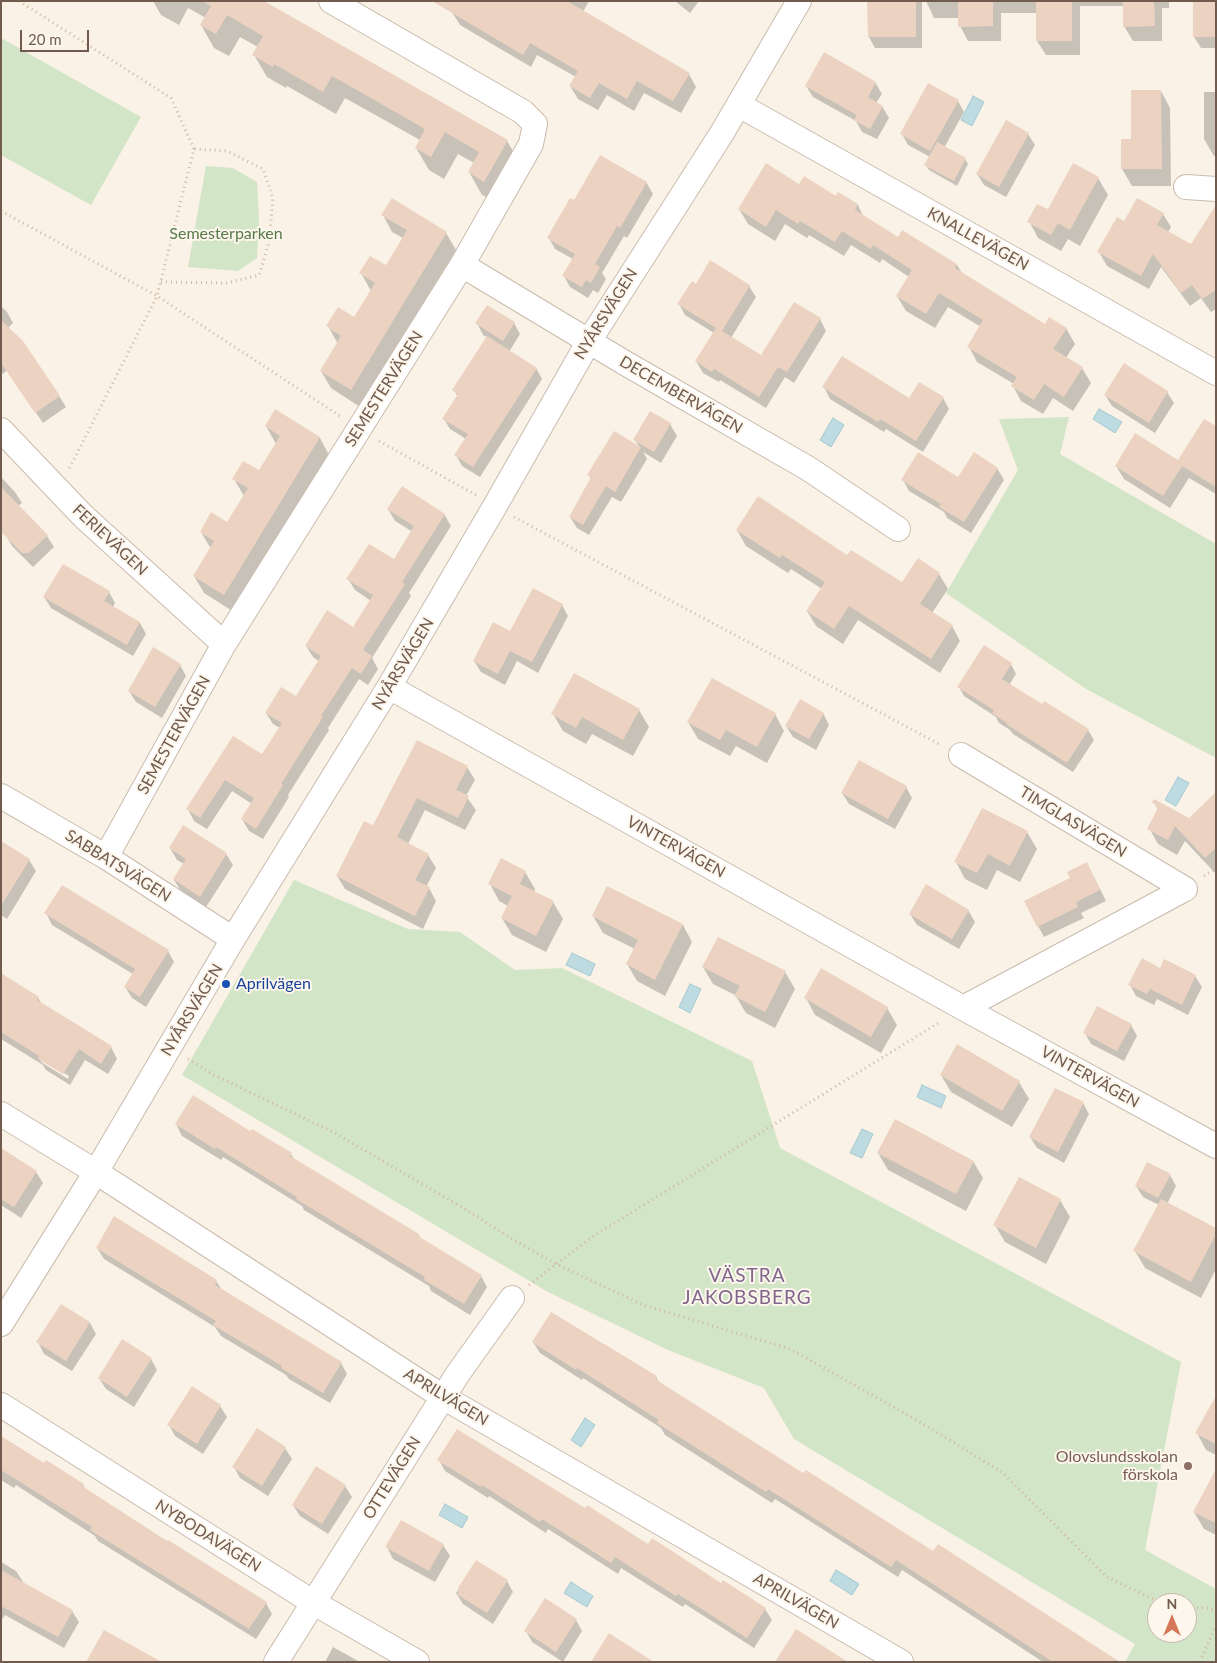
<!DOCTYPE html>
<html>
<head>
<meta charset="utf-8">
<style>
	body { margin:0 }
	#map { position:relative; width:1217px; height:1663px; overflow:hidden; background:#faf2e6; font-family:Lato,sans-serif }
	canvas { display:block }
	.frame { position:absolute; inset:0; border:2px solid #705b4e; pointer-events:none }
	.north { position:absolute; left:1147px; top:1593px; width:50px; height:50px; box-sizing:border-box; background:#fdf6ec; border:1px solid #c5b8ad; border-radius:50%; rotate:0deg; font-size:14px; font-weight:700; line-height:20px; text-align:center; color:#705b4e }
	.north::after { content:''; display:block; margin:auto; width:18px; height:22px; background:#d57859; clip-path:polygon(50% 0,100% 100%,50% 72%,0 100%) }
	.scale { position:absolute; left:20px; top:30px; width:69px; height:22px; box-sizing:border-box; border:2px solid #705b4e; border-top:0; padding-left:6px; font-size:15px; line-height:18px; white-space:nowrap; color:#705b4e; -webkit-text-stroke:4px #fdf6ec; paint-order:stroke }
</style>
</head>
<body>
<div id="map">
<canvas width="1217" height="1663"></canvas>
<div class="frame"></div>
<div class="north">N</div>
<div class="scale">20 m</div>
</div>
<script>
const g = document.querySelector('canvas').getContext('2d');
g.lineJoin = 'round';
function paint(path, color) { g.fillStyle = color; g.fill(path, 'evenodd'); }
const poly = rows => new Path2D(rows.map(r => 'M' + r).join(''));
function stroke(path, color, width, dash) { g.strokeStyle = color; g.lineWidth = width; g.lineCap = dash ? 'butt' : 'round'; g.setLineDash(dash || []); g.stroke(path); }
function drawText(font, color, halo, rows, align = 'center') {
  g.font = font + ' Lato,sans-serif'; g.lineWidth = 4; g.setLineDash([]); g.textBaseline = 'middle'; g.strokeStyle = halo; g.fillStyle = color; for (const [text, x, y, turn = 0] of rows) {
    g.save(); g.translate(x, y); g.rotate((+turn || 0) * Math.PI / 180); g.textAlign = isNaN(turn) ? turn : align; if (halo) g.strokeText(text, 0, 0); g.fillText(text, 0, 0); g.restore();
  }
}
const green = poly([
	[1,38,141,117,91,205,1,155],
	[206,166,233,168,257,182,259,220,257,258,238,271,188,267],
	[1069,417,1060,454,1216,544,1216,758,1086,689,946,593,1018,470,999,419],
	[294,880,408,929,460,932,515,970,562,968,752,1061,780,1148,1181,1362,1145,1550,1216,1589,1216,1662,1125,1662,1135,1644,794,1439,764,1388,668,1350,548,1292,182,1075],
	[1157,1603,1187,1603,1187,1633,1157,1633]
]);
const water = poly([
	[973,96,984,102,972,126,961,120,973,96],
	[1099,409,1122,422,1115,433,1093,419,1099,409],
	[833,418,844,425,831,447,820,440,833,418],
	[1178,777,1189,783,1176,806,1165,800,1178,777],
	[572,953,595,964,590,976,566,965,572,953],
	[690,984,701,989,690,1013,679,1007,690,984],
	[922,1085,946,1096,941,1108,917,1097,922,1085],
	[862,1129,873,1134,862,1158,850,1153,862,1129],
	[585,1418,595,1425,581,1447,571,1440,585,1418],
	[445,1504,468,1517,462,1528,439,1515,445,1504],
	[836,1570,859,1584,852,1595,830,1581,836,1570],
	[571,1582,593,1596,587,1607,564,1593,571,1582]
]);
const shadow = poly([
	[153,1,261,1,507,141,520,163,497,203,482,195,469,172,474,163,458,154,444,179,429,170,416,148,420,140,345,98,336,114,287,86,286,88,267,77,254,55,258,47,240,37,229,56,214,48,201,25,206,18,188,8,179,25,161,15],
	[442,1,589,1,583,12,689,74,696,87,681,113,644,93,634,111,607,95,598,110,578,99,570,86,576,77,537,55,531,67,460,25,452,12],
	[675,1,699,1,690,13],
	[869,1,922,1,922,48,875,48,869,37],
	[926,1,1169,1,1169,8,1162,8,1162,41,1133,41,1124,26,1124,6,1080,6,1080,55,1046,55,1037,41,1037,13,1001,13,1001,41,968,41,960,26,960,18,934,18],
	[1194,1,1216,1,1216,48,1201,48,1194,37],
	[875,82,882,94,876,103,882,106,889,118,877,139,862,132,856,121,813,97,806,86],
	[1161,91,1170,108,1171,186,1132,186,1122,169,1132,140],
	[1204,92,1216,92,1216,156,1214,156,1204,139],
	[958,101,964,112,944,148,965,159,968,164,957,186,929,170,926,165,930,157,908,145,902,134],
	[1028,134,1035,145,1006,197,984,185,977,174],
	[1074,165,1098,178,1108,195,1080,246,1068,239,1061,251,1038,238,1029,221,1048,211],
	[646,182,653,194,627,238,624,236,602,273,606,279,598,293,593,290,588,298,570,287,564,276,573,259,555,249,549,238,574,201],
	[800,185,836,198,839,194,858,205,864,218,898,239,957,265,963,275,1045,326,1066,328,1075,344,1066,358,1082,368,1091,383,1073,411,1053,398,1043,414,1021,401,1013,386,1014,384,977,362,969,347,981,327,948,307,935,328,906,311,897,296,909,277,882,259,880,263,851,245,844,256,809,235,807,238,785,224,775,241,748,224,739,209],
	[1163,214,1171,227,1168,232,1191,246,1216,224,1216,309,1211,312,1201,298,1190,306,1161,267,1149,289,1107,266,1099,252,1124,223],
	[383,215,446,233,456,250,360,407,331,388,321,371,338,344,328,326,354,318,371,291,361,273,386,267,403,238,392,232],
	[696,285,749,286,756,297,731,338,761,357,820,319,826,331,794,383,785,377,766,408,720,380,719,382,703,373,696,361,714,333,685,315,679,304],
	[1,306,7,312,13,323,8,328,59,396,66,407,43,423,7,370,3,374,1,372],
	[477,323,514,323,520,334,509,352,536,368,542,379,480,477,462,466,456,455,466,439,450,429,444,419,458,397,454,390,487,337,483,335],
	[1124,365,1167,392,1174,403,1155,433,1112,406,1105,395],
	[824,387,910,400,943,398,949,409,923,452,886,429,884,432,830,399],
	[651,413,670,424,677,436,661,463,643,452,647,459,621,502,612,497,589,535,577,528,570,517,591,480,589,475,639,447,635,440],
	[266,426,320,438,329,455,234,612,204,593,194,576,211,549,201,532,228,523,244,496,234,479,259,472,276,444],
	[1216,428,1216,494,1189,478,1170,508,1124,479,1116,466,1179,462],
	[997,468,1004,480,971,533,947,518,944,512,909,491,903,480,959,479],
	[1,477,15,492,22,503,18,506,47,536,54,547,33,567,12,546,1,527],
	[388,509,444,514,451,526,409,593,411,596,372,658,378,669,368,685,359,679,328,728,329,730,288,795,289,797,263,839,249,831,242,819,252,804,232,791,207,829,194,821,188,809,233,738,262,756,280,728,273,724,266,713,297,698,320,662,313,657,306,646,353,629,371,601,355,590,348,579,394,561,413,532,395,521],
	[737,530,848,557,902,584,939,574,948,589,932,613,952,626,960,641,940,673,858,620,843,644,816,626,807,611,822,589,791,569,788,573,746,546],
	[109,592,115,603,113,607,140,623,146,634,133,656,51,608,44,597],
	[562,605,568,616,538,673,517,661,505,685,481,672,474,661],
	[1011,664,1016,674,1009,685,1043,705,1045,702,1088,730,1094,740,1073,772,1013,734,1010,730,999,723,996,717,964,696,959,687],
	[180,665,186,676,162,718,136,702,129,691],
	[639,710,649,727,633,756,592,734,586,744,563,731,553,714],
	[823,713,829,725,816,750,793,737,786,726],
	[775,714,784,731,767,763,736,746,730,756,698,739,688,722],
	[417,742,467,767,475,780,466,796,476,810,465,830,425,810,408,844,428,855,436,868,426,887,429,888,436,901,423,929,345,889,337,876,373,827],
	[906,787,912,798,895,829,849,804,842,793],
	[1216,794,1216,872,1215,873,1185,841,1177,855,1158,844,1149,828,1158,810,1154,802,1189,819],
	[1027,832,1037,849,1020,882,997,870,987,890,965,879,956,862],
	[1,843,29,860,36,871,7,919,1,915],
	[170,848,226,854,233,865,206,907,181,891,174,880,184,864,177,860],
	[525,872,535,889,534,892,553,902,563,919,546,952,512,935,502,918,508,906,499,901,490,884],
	[1093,875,1106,901,1081,913,1084,918,1044,937,1038,926,1072,879],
	[608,887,683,925,692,942,665,996,637,981,627,964,635,949,603,933,593,916],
	[968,910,975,922,959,949,917,925,910,914],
	[46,913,168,951,174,962,146,1007,132,998,125,987,133,974,52,925],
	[703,967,785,972,795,989,775,1028,746,1013,735,995,713,984],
	[822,970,887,1008,897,1025,881,1053,815,1015,806,998],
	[1195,976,1202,987,1188,1015,1157,999,1154,1005,1136,996,1130,985],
	[38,998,42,1004,111,1047,117,1059,108,1074,85,1060,70,1085,46,1070,43,1065,1,1039,1,1008],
	[41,1059,69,1076,68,1079,41,1062],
	[1131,1025,1137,1036,1124,1061,1091,1044,1085,1033],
	[941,1075,1019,1082,1029,1099,1012,1127,951,1092],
	[1083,1103,1089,1114,1064,1163,1037,1148,1030,1137],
	[176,1124,291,1154,294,1159,418,1234,421,1239,481,1276,487,1287,470,1315,431,1291,429,1286,304,1210,302,1206,223,1157,221,1160,182,1136],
	[1,1149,36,1172,43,1183,21,1218,1,1205],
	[878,1153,973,1161,983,1178,966,1211,888,1170],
	[1170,1175,1176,1186,1167,1204,1216,1229,1216,1269,1201,1298,1145,1268,1135,1251,1159,1205,1143,1197,1136,1186],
	[1019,1179,1060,1200,1070,1217,1046,1264,1005,1242,995,1225],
	[97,1248,216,1281,222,1290,341,1363,347,1374,330,1403,289,1379,286,1375,221,1336,215,1327,104,1259],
	[61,1305,90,1323,96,1334,72,1371,44,1354,38,1342],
	[533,1342,656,1377,659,1383,804,1475,1107,1662,1043,1662,902,1570,898,1577,775,1499,772,1503,665,1435,661,1428,583,1378,582,1380,540,1353],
	[151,1359,157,1370,134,1407,106,1389,99,1378],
	[220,1406,227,1417,203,1454,175,1436,169,1425],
	[1216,1410,1216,1455,1206,1450,1197,1433],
	[1,1437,44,1465,83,1485,86,1490,167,1543,266,1603,272,1614,256,1639,98,1541,95,1536,16,1485,14,1488,1,1480],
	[285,1448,292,1459,268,1496,240,1478,234,1467],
	[439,1460,585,1510,649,1546,765,1609,772,1620,754,1648,685,1604,683,1607,621,1568,618,1574,548,1529,546,1533,489,1496,488,1498,445,1471],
	[345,1486,352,1497,328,1534,300,1516,293,1505],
	[1216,1488,1216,1535,1204,1529,1194,1512],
	[443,1545,450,1556,435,1582,393,1559,387,1547],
	[1,1562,16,1571,23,1582,22,1583,72,1611,79,1622,64,1648,5,1615,1,1621],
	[476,1562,507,1581,513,1592,493,1624,463,1604,456,1593],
	[576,1620,582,1631,563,1662,532,1642,526,1631],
	[333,1647,360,1662,325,1662]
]);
const building = poly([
	[202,1,264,1,508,140,484,182,468,172,479,152,445,132,431,157,415,148,425,129,371,98,332,76,323,92,274,64,273,67,252,55,263,36,227,15,216,34,200,25,211,6],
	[432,1,567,1,690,73,673,101,637,81,627,99,599,83,590,98,569,86,578,71,530,43,523,55],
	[867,1,916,1,916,37,868,37],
	[958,1,993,1,993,26,958,27],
	[1036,1,1072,1,1072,41,1036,41],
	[1123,1,1154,1,1155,26,1123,27],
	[1193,1,1216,1,1216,37,1193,37],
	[824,52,876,82,868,97,883,106,870,129,854,120,857,115,805,86],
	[928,83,959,100,930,151,900,134],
	[1131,90,1161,90,1162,169,1121,169,1121,139,1131,139],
	[1006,120,1029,133,999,187,976,174],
	[937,142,966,158,954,181,924,165],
	[600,155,647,182,620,228,617,226,595,264,600,267,591,283,586,280,582,287,562,276,575,254,547,238,570,198,574,200],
	[766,163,799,184,804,176,836,196,838,192,858,204,855,210,898,237,902,230,957,264,955,268,1045,324,1049,317,1067,328,1053,349,1083,367,1064,397,1044,384,1034,400,1011,386,1017,377,967,347,983,320,939,293,926,314,896,296,912,270,873,245,871,249,842,231,835,242,800,221,798,224,776,210,766,227,738,209],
	[1073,163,1099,177,1070,230,1058,223,1051,235,1027,222,1037,204,1048,209],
	[392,198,447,232,351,390,320,371,341,336,326,326,338,307,354,317,375,283,359,273,370,256,386,265,407,230,381,215],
	[1137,198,1164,213,1157,225,1191,244,1216,205,1216,290,1202,299,1192,285,1181,293,1153,254,1141,276,1097,252,1117,217,1124,221],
	[710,260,750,285,722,331,761,355,794,302,821,318,787,372,778,367,759,397,714,369,712,372,695,361,716,328,677,304,692,281,696,284],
	[487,305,515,322,503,341,475,323],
	[1,320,23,341,60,396,35,413,1,363],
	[487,336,537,368,473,467,454,455,468,434,442,419,458,394,452,390],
	[842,356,909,398,919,382,944,397,916,441,880,419,878,422,822,387],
	[1124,363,1168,391,1149,423,1104,395],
	[275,409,320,437,224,595,193,576,214,541,200,532,211,512,227,522,248,488,232,479,243,461,259,470,280,436,265,426],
	[650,411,671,423,654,452,633,440],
	[1204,419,1216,426,1216,487,1182,466,1163,496,1115,466,1135,433,1178,460],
	[614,431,641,447,615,492,606,486,583,525,569,517,591,477,587,475],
	[918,452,958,477,974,452,998,468,964,522,939,507,941,504,901,480],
	[402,486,445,514,402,582,405,584,363,650,372,656,361,674,352,668,321,716,323,717,281,784,283,785,256,829,241,819,254,798,225,780,200,818,186,809,233,736,262,754,282,723,265,713,281,687,296,696,321,656,305,646,327,610,353,627,373,595,346,579,369,544,394,559,414,526,387,509],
	[1,487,48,535,29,553,22,553,1,532],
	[758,496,847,555,851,550,902,582,918,558,940,573,920,604,953,625,931,659,849,606,834,629,806,611,825,582,782,555,780,558,736,530],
	[63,564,110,591,104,601,140,622,127,645,43,597],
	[533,588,563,604,532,662,510,651,498,674,473,661,493,622,510,631],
	[984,645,1012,663,1002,679,1042,704,1044,701,1089,729,1067,763,1006,724,1007,723,992,713,994,710,957,687],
	[153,647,181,664,155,707,128,691],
	[574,673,640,709,623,740,582,717,576,728,551,714],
	[712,678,776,713,757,747,726,730,720,740,687,722],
	[800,699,824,713,809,739,785,726],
	[417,740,468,766,456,790,469,796,458,818,417,798,397,837,429,854,415,880,430,887,415,916,336,876,364,821,373,825],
	[859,760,907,786,888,819,841,793],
	[1216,792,1216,848,1205,858,1175,826,1168,840,1147,829,1158,808,1152,802,1154,799,1189,818],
	[982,808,1028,831,1010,866,988,854,977,873,954,862],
	[183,825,227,853,200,897,173,879,186,859,169,848],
	[1,841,30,859,1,906],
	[501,858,526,871,520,884,554,901,536,936,501,918,512,896,488,884],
	[1087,862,1100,890,1076,902,1078,907,1037,927,1024,901,1070,878,1067,872],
	[926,884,969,910,952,939,909,914],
	[62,885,169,950,140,997,124,987,135,969,44,913],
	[607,886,683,924,655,980,626,964,638,940,592,916],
	[718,937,786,971,765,1012,734,996,740,986,702,967],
	[1142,958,1160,968,1164,959,1196,975,1182,1005,1150,989,1147,994,1128,985],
	[821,968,888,1007,871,1037,804,998],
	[1,973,39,997,37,1000,112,1046,101,1064,79,1049,63,1074,38,1059,39,1056,1,1032],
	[1097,1006,1132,1024,1117,1051,1083,1033],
	[957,1044,1020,1081,1002,1111,940,1075],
	[1055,1088,1084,1102,1058,1152,1029,1137],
	[193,1095,250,1131,252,1129,292,1153,290,1156,419,1234,418,1236,482,1275,464,1304,424,1280,425,1277,296,1199,297,1197,216,1147,215,1149,175,1124],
	[895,1119,974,1161,956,1194,877,1153],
	[1,1148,37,1171,14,1207,1,1199],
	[1147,1162,1171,1174,1158,1198,1135,1186],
	[1019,1177,1061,1199,1036,1248,993,1225],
	[1161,1199,1216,1228,1216,1234,1191,1282,1133,1251],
	[114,1216,217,1280,215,1285,342,1362,323,1393,281,1368,282,1366,213,1325,216,1321,96,1248],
	[61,1304,90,1322,66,1361,36,1342],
	[551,1312,657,1376,655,1379,803,1473,806,1470,933,1551,938,1544,1120,1662,1053,1662,896,1560,891,1567,768,1489,766,1492,657,1423,659,1420,577,1368,576,1370,532,1342],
	[122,1339,152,1358,127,1397,98,1378],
	[192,1386,221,1405,197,1444,167,1425],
	[1216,1396,1216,1444,1195,1433],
	[257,1428,286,1447,262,1486,232,1467],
	[457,1429,585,1508,587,1505,648,1544,652,1538,721,1583,723,1580,766,1608,747,1638,678,1594,676,1596,615,1557,611,1563,542,1519,540,1522,482,1485,481,1487,437,1460],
	[1,1436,44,1463,46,1460,84,1484,82,1486,167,1541,168,1540,267,1602,249,1629,90,1530,92,1527,1,1470],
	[316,1466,346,1485,322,1524,292,1505],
	[1216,1469,1216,1523,1193,1512],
	[401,1520,444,1544,429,1571,385,1547],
	[476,1560,508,1580,487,1613,458,1595,458,1588],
	[1,1570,73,1610,58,1637,1,1606],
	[545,1598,577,1619,556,1652,524,1631],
	[796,1629,848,1662,775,1662],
	[104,1630,162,1662,86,1662],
	[609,1633,654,1662,591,1662]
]);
const path = poly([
	[19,1,171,98,194,149,157,296,69,469],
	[1,211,157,296,340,416],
	[161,282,227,283,259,275,269,243,273,198,263,169,227,151,194,149],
	[379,441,476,495],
	[514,517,941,745],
	[1204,876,1216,868],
	[188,1059,214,1075,335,1133,470,1212,512,1239,556,1264,643,1305,790,1349,913,1418,1002,1472,1107,1577,1161,1603],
	[529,1285,595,1235,940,1022],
	[1187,1607,1208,1608,1216,1611],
	[1200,1662,1216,1625]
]);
const minor = poly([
	[739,105,1216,373],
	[1186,187,1216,189],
	[462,265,625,363,809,469,898,529],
	[1,430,83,516,224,644],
	[389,687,963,1008,1216,1146],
	[961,755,1185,889],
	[1,796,106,857,233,939],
	[106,857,224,644,462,265,531,144,535,124,523,112,331,1],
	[963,1008,1185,889],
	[1,1114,96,1172,443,1397,901,1662],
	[1,1324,96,1172,233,939,389,687,495,506,589,341,722,133,799,1],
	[1,1405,314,1603,417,1662],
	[276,1662,457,1375,512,1298]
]);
const markers = [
	[226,984,5,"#1a4fb4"],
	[1188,1466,5,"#8d6e63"]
];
const parkNames = [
	["Semesterparken",226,234]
];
const streetNames = [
	["KNALLEVÄGEN",978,239,29],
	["NYÅRSVÄGEN",606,314,-58],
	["SEMESTERVÄGEN",384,389,-58],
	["DECEMBERVÄGEN",681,395,30],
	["FERIEVÄGEN",110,540,43],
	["NYÅRSVÄGEN",403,664,-59],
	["SEMESTERVÄGEN",174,735,-61],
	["TIMGLASVÄGEN",1073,822,31],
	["VINTERVÄGEN",676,847,29],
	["SABBATSVÄGEN",118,866,32],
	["NYÅRSVÄGEN",192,1010,-59],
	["VINTERVÄGEN",1090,1077,29],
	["APRILVÄGEN",446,1397,31],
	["OTTEVÄGEN",392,1478,-58],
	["NYBODAVÄGEN",208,1536,32],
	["APRILVÄGEN",796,1601,30]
];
const transitNames = [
	["Aprilvägen",236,984]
];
const educationNames = [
	["Olovslundsskolan",1178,1457],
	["förskola",1178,1475]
];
const quarterNames = [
	["VÄSTRA",747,1276],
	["JAKOBSBERG",747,1298]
];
paint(green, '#d2e5c6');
paint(water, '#bddbe1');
stroke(water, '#a4c9d1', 1);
paint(shadow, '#0003');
paint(building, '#ecd3c1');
stroke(minor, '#cabbae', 26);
stroke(path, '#d0b6a4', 3, [1, 4]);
stroke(minor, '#fff', 24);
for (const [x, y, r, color] of markers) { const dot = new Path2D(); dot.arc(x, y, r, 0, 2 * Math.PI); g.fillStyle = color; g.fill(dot); stroke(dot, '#fdf6ec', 2); }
drawText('16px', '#577a4a', '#fdf6ec', parkNames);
drawText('16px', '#705b4e', '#fdf6ec', streetNames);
drawText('16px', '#164399', '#fdf6ec', transitNames, 'left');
drawText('16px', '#785e54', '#fdf6ec', educationNames, 'right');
g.letterSpacing = '1px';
drawText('19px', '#80668c', '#fdf6ec', quarterNames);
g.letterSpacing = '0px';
</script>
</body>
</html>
